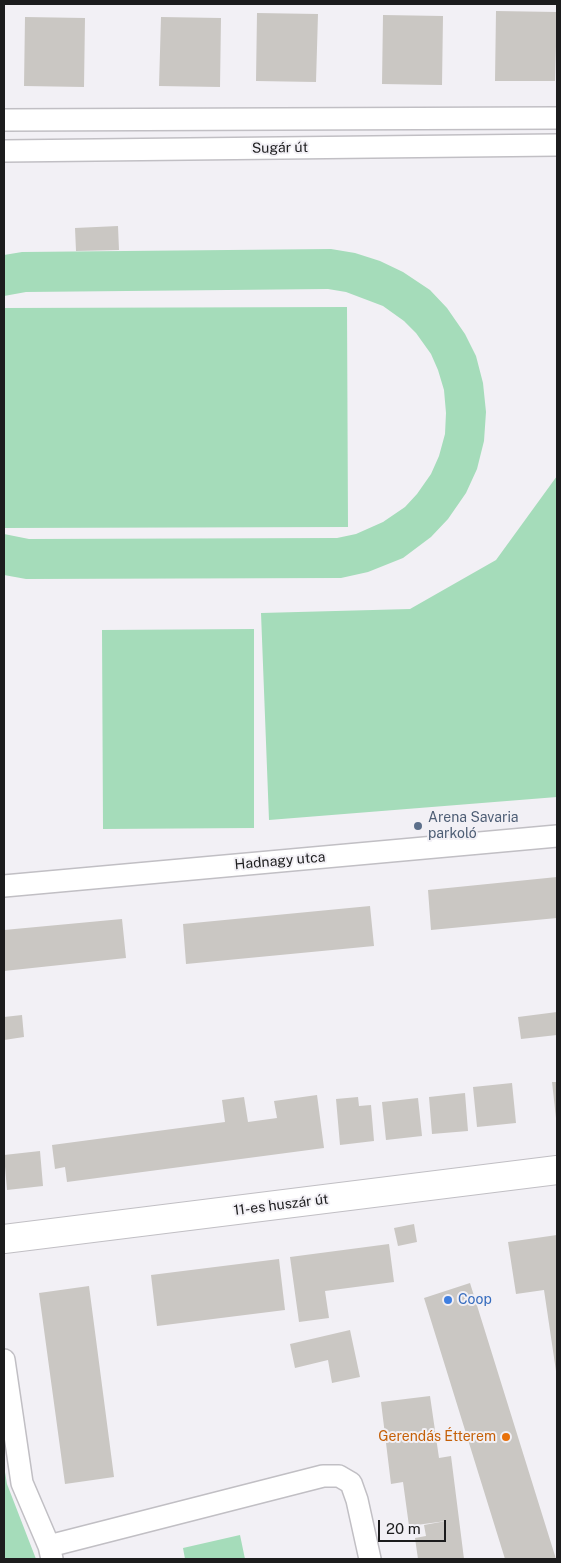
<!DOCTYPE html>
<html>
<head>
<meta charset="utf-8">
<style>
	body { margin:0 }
	#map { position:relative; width:561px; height:1563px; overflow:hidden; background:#f2f0f5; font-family:"Public Sans",sans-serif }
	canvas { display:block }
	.frame { position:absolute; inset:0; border:5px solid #1c1c1d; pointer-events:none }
	.scale { position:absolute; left:378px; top:1520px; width:68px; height:22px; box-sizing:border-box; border:2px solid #1c1c1d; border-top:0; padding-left:6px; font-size:15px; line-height:18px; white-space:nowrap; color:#1c1c1d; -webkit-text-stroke:4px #f2f0f5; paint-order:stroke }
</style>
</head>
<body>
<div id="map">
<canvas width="561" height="1563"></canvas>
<div class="frame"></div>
<div class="scale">20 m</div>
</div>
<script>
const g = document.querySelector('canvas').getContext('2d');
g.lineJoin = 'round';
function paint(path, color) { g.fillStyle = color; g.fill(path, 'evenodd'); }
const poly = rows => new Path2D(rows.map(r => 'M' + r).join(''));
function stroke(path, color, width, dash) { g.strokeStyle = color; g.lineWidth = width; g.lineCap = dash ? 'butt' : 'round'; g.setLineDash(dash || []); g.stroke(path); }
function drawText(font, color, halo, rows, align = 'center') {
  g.font = font + ' "Public Sans",sans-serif'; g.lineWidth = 4; g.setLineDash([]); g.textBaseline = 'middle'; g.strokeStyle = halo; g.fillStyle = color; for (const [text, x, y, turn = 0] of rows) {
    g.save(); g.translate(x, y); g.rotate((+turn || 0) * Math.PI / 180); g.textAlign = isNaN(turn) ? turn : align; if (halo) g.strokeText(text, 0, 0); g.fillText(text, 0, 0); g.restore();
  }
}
const green = poly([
	[331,249,355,253,380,261,403,272,430,290,447,308,465,334,476,356,483,383,486,412,484,441,477,469,466,493,448,519,431,537,403,558,368,572,341,578,26,579,4,575,4,534,29,539,337,538,356,534,383,522,405,507,417,494,431,474,439,456,445,434,446,413,444,390,438,370,431,354,416,333,404,321,383,306,346,292,328,289,26,292,4,296,4,255,22,252],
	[347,307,348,527,4,528,4,308],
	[557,476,557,797,269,820,261,613,410,609,496,560],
	[254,629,254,828,103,829,102,630],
	[4,1466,7,1484,36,1559,4,1559],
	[240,1535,245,1559,185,1559,183,1548]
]);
const building = poly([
	[496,11,557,12,555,81,495,81],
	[257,13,318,14,316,82,256,81],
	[383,15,443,16,442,85,382,84],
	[25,17,85,18,84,87,24,86],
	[161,17,221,18,220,87,159,86],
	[118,226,119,250,76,251,75,228],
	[557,877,557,918,431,930,428,890],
	[370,906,374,946,186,964,183,924],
	[122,919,126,958,4,971,4,930],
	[557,1012,557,1035,521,1039,518,1017],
	[22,1015,24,1037,4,1040,4,1017],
	[552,1082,557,1082,557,1118,556,1118],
	[512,1083,516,1123,477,1127,473,1087],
	[465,1093,468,1131,432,1134,429,1097],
	[317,1095,324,1148,67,1182,65,1167,55,1169,52,1145,225,1122,222,1100,244,1097,248,1122,277,1118,274,1101],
	[358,1097,359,1106,371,1105,374,1141,340,1145,336,1099],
	[418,1098,422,1136,386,1140,382,1102],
	[40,1151,43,1186,7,1190,4,1155],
	[414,1224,417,1242,398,1246,394,1228],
	[557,1235,557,1371,556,1371,544,1290,516,1294,508,1242],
	[389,1244,394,1282,325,1291,329,1318,299,1322,290,1257],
	[279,1259,285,1310,157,1326,151,1275],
	[470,1283,556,1559,505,1559,424,1298],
	[89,1286,114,1477,65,1484,39,1293],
	[350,1330,360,1377,332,1383,328,1360,295,1368,290,1344],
	[430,1396,439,1458,451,1456,464,1559,418,1559,415,1538,426,1536,424,1525,446,1521,409,1526,403,1482,391,1484,381,1402]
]);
const street = poly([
	[4,120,557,118],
	[4,151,557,145],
	[4,886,557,836],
	[4,1360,22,1483,49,1546,52,1559],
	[49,1546,323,1476,339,1476,351,1483,357,1500,370,1559]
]);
const secondary = poly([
	[4,1239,557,1170]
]);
const markers = [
	[418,826,5,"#5c6f8a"],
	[448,1300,5,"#3f7fe0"],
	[506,1437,5,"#e8710a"]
];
const streetNames = [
	["Sugár út",280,148,-1],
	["Hadnagy utca",280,861,-5],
	["11-es huszár út",281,1205,-7]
];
const serviceNames = [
	["Arena Savaria",428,818],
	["parkoló",428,834]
];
const shopNames = [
	["Coop",458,1300]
];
const foodNames = [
	["Gerendás Étterem",496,1437]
];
paint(green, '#a5dcba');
paint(building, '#cac7c3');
stroke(street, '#c1bfc4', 24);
stroke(secondary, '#c1bfc4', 30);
stroke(street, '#fff', 21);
stroke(secondary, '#fff', 28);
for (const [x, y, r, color] of markers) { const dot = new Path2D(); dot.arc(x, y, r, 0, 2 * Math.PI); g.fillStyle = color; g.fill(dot); stroke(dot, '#f2f0f5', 2); }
drawText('14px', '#1c1c1d', '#f2f0f5', streetNames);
drawText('14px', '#4e5e75', '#f2f0f5', serviceNames, 'left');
drawText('14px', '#366cbe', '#f2f0f5', shopNames, 'left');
drawText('14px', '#c56008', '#f2f0f5', foodNames, 'right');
</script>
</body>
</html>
